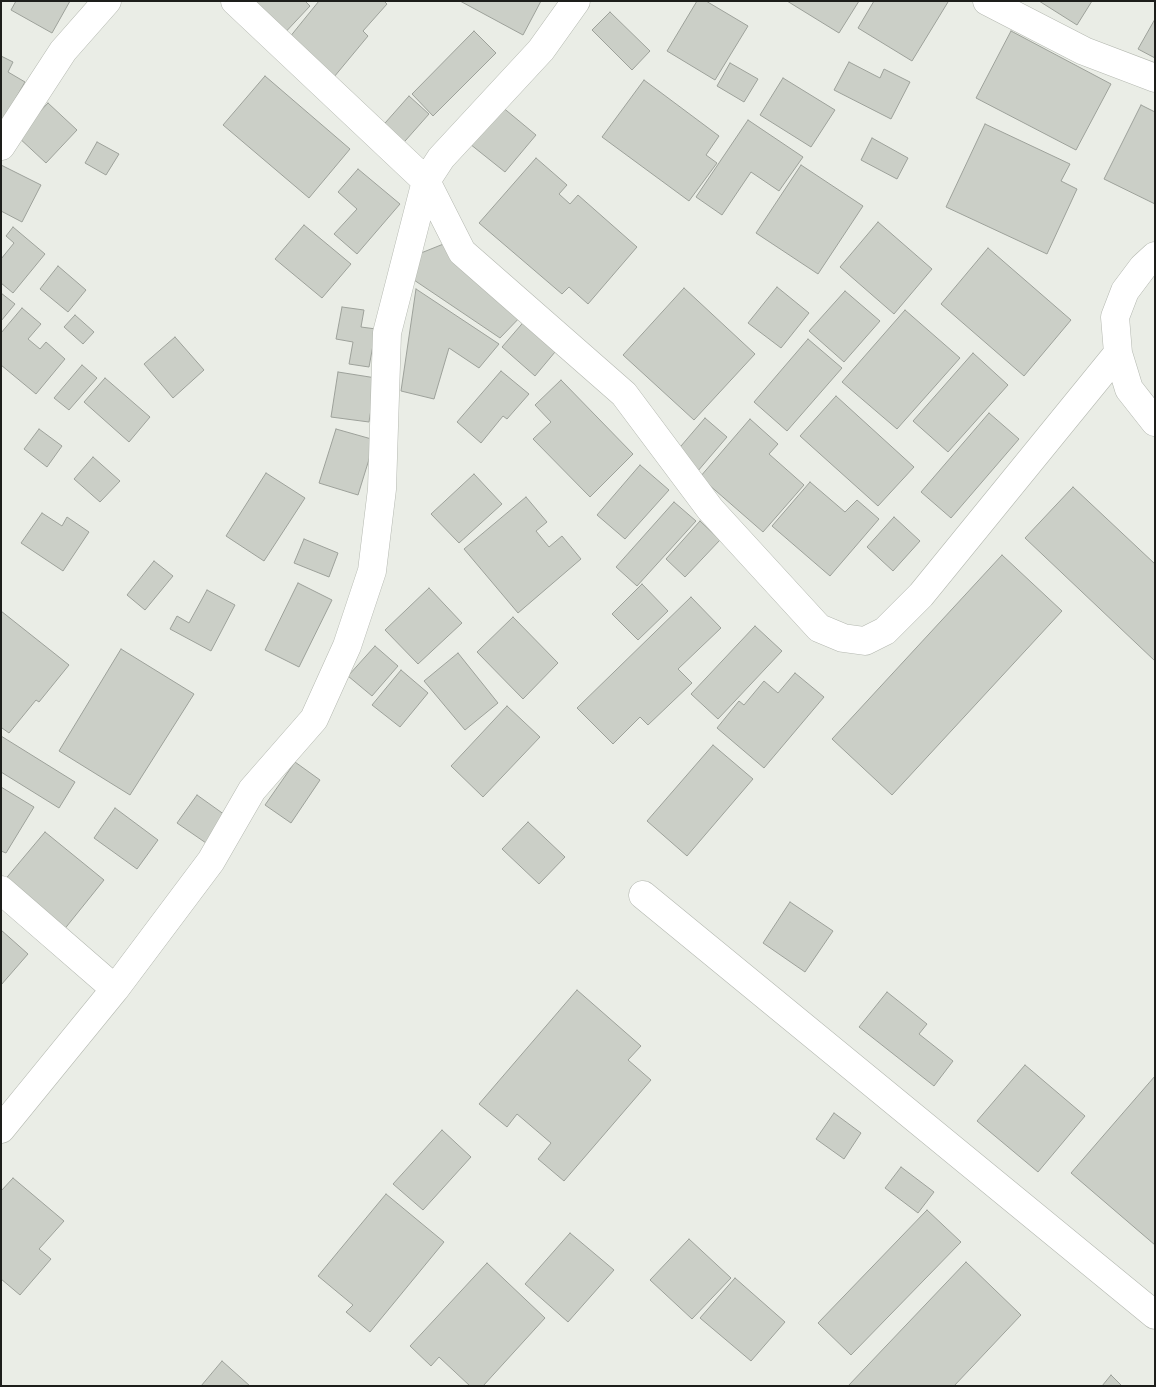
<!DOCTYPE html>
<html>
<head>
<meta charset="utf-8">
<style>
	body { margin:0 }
	#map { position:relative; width:1156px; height:1387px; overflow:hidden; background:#eaede6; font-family:"Roboto Condensed",sans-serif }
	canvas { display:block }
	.frame { position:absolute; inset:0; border:2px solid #1d1e1b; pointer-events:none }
</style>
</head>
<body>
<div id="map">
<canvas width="1156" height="1387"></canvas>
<div class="frame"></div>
</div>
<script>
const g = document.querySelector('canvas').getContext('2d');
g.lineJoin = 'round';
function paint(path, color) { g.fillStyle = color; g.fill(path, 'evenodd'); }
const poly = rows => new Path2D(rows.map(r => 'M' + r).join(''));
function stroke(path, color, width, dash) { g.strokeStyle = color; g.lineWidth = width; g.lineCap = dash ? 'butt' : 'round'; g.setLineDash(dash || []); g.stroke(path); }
const building = poly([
	[16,1,70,1,52,33,11,10,16,1],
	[242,1,305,1,310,6,280,38,242,1],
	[319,1,384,1,387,4,363,31,368,36,334,77,289,38,319,1],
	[460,1,541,1,523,35,460,1],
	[697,1,706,1,748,26,715,80,667,51,697,1],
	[787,1,859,1,839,33,787,1],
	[874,1,947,1,948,2,912,61,858,28,874,1],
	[1039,1,1092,1,1077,25,1039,1],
	[610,12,650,51,632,70,592,30,610,12],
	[1155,19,1155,58,1138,49,1155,19],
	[474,31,496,53,433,116,412,94,474,31],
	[1011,31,1111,84,1076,150,976,98,1011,31],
	[1,56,13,62,8,72,25,82,1,124,1,56],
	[849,62,880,78,884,69,910,82,891,119,834,90,849,62],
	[730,63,758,79,744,102,717,86,730,63],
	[265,76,350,149,309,198,223,125,265,76],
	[783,78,835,110,811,147,760,115,783,78],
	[644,80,719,136,706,155,717,163,689,201,602,137,644,80],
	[409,96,429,114,398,149,378,131,409,96],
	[48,103,77,130,46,163,17,136,48,103],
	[1141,105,1155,112,1155,204,1104,179,1141,105],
	[501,106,536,135,505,172,470,144,501,106],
	[748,120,803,157,779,191,751,172,722,215,696,197,748,120],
	[985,124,1070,164,1061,181,1077,189,1047,254,946,207,985,124],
	[872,138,908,158,897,179,861,160,872,138],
	[97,142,119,154,106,175,85,163,97,142],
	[536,158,567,185,559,194,570,204,578,195,637,247,588,304,569,287,562,294,479,223,536,158],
	[1,165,41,185,22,222,1,211,1,165],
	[801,165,863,206,818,274,756,233,801,165],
	[358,169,400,204,357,254,334,234,357,209,338,192,358,169],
	[878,222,932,269,894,314,840,267,878,222],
	[304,225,351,264,322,298,275,259,304,225],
	[13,227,45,254,13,293,1,283,1,259,14,243,6,236,13,227],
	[446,243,525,312,500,338,414,280,421,253,446,243],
	[988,248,1071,320,1024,376,941,304,988,248],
	[58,266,86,290,68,312,40,289,58,266],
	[777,287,809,313,781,348,748,323,777,287],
	[684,288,755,354,694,420,623,355,684,288],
	[416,289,499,344,479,368,449,348,434,399,401,391,416,289],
	[845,291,880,321,844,362,809,331,845,291],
	[1,293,15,304,1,321,1,293],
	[342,307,364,310,361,327,376,329,369,367,349,364,353,342,336,339,342,307],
	[22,308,41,324,28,339,40,349,46,342,65,359,36,394,1,365,1,333,22,308],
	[905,310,960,358,897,429,842,382,905,310],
	[75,315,94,332,83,344,64,327,75,315],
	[527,318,560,346,535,376,502,347,527,318],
	[175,337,204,370,173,398,144,364,175,337],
	[808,339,842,368,787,431,754,402,808,339],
	[973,353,1008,385,948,452,913,421,973,353],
	[82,365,97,378,69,410,54,398,82,365],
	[501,371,529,394,507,419,503,416,481,443,457,422,501,371],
	[338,372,376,378,369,422,331,417,338,372],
	[105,378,150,417,129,442,84,402,105,378],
	[561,380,633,454,590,497,533,439,551,422,535,405,561,380],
	[836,396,914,467,878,506,800,436,836,396],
	[989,413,1019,439,951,518,921,492,989,413],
	[705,418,727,437,697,472,675,453,705,418],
	[750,419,778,444,769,454,804,485,763,532,700,477,750,419],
	[39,429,62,446,47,467,24,449,39,429],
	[336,429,375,440,358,495,319,483,336,429],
	[93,457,120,481,100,502,74,479,93,457],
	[640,465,669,490,625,539,597,515,640,465],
	[266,473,305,498,264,561,226,536,266,473],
	[474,474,502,504,459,543,431,514,474,474],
	[810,482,845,512,857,500,879,519,830,576,772,526,810,482],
	[1073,487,1155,564,1155,661,1025,538,1073,487],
	[526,497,547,522,536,531,549,547,562,536,581,559,518,613,464,549,526,497],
	[674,502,696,521,637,586,616,567,674,502],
	[42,513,62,526,67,517,89,532,63,571,21,543,42,513],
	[894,517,920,541,893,571,867,547,894,517],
	[700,521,720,540,685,577,666,559,700,521],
	[304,539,338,553,329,577,294,563,304,539],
	[1002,555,1062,611,892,795,832,739,1002,555],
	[154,561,173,576,145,610,127,595,154,561],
	[298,583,332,600,299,667,265,650,298,583],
	[642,584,668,611,638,640,612,614,642,584],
	[429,588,462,623,418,664,385,630,429,588],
	[207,590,235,605,211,651,170,629,177,616,189,623,207,590],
	[691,597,721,628,678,669,692,683,648,725,640,717,613,744,577,708,691,597],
	[1,611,69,665,39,702,36,700,9,733,2,728,1,729,1,611],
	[513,617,558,663,523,699,477,652,513,617],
	[755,626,782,651,718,719,691,694,755,626],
	[375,646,398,666,372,696,348,676,375,646],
	[121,649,194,694,130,795,59,751,121,649],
	[458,653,498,703,465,730,424,681,458,653],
	[401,670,428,693,400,727,372,705,401,670],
	[795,673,824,697,764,768,717,728,739,701,744,705,764,681,778,693,795,673],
	[507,706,540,737,483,797,451,766,507,706],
	[1,736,75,782,59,808,1,772,1,736],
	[713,745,753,779,687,856,647,821,713,745],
	[295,762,320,780,291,823,265,805,295,762],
	[1,787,34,807,6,853,1,851,1,787],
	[197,795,225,815,206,843,177,823,197,795],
	[115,808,158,840,137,869,94,838,115,808],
	[528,822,565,857,539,884,502,849,528,822],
	[45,832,104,880,63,931,3,882,45,832],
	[790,902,833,931,805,972,763,943,790,902],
	[1,930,28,954,1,985,1,930],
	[577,990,641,1046,628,1060,651,1080,564,1181,538,1159,551,1143,517,1114,507,1127,479,1104,577,990],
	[887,992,927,1024,919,1034,953,1061,934,1086,859,1027,887,992],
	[1025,1065,1085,1116,1038,1172,977,1121,1025,1065],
	[1155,1076,1155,1245,1071,1173,1155,1076],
	[834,1113,861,1133,844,1159,816,1139,834,1113],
	[442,1130,471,1157,423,1210,393,1184,442,1130],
	[901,1167,934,1192,918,1213,885,1188,901,1167],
	[13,1178,64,1221,39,1249,51,1259,20,1295,1,1279,1,1191,13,1178],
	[386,1194,444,1242,370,1332,346,1312,353,1305,318,1276,386,1194],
	[927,1210,961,1242,851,1355,818,1323,927,1210],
	[570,1233,614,1270,568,1322,525,1284,570,1233],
	[689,1239,731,1278,692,1319,650,1280,689,1239],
	[966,1262,1021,1315,954,1386,848,1386,966,1262],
	[487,1263,545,1318,483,1386,470,1386,439,1357,431,1366,410,1346,487,1263],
	[735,1278,785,1322,751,1361,700,1318,735,1278],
	[222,1361,250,1386,201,1386,222,1361],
	[1111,1375,1122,1386,1102,1386,1111,1375]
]);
const minor = poly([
	[235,1,426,181,462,252,624,394,710,509,819,628,843,638,865,641,885,631,921,595,1118,353],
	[987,1,1084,51,1155,78],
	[1,146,63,51,107,1],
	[1155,256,1143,267,1125,291,1115,317,1118,353,1129,389,1155,422],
	[1,890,115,989],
	[643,895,1155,1315],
	[1,1129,115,989,211,861,252,790,314,719,347,646,372,571,382,489,387,333,426,181,441,158,541,50,576,1]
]);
paint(building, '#cbcfc7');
stroke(building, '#9da19a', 1);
stroke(minor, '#b4b8b0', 29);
stroke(minor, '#fff', 28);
</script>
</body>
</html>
